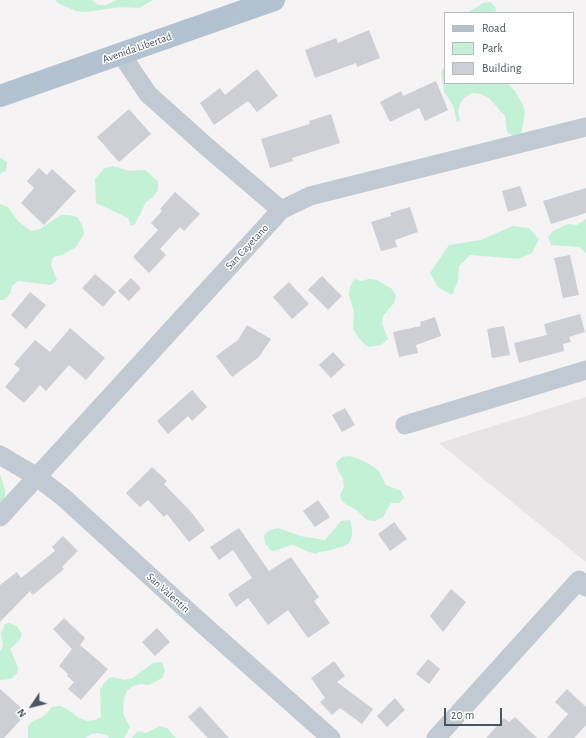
<!DOCTYPE html>
<html>
<head>
<meta charset="utf-8">
<style>
	body { margin:0 }
	#map { position:relative; width:586px; height:738px; overflow:hidden; background:#f5f3f3; font-family:"Alegreya Sans",sans-serif }
	canvas { display:block }
	.legend { position:absolute; left:444px; top:12px; width:130px; height:72px; box-sizing:border-box; background:#fff; border:1px solid #b7bbc0; margin:0; padding:5px 7px; list-style:none; font-size:12px; color:#4a5661 }
	.legend li { display:flex; align-items:center; gap:8px; height:20px }
	.legend b { width:20px; border:1px solid #b7bbc0 }
	.north { position:absolute; left:12px; top:686px; width:40px; height:40px; -webkit-text-stroke:3px #fff; paint-order:stroke; rotate:235deg; font-size:11px; font-weight:700; line-height:16px; text-align:center; color:#4a5661 }
	.north::after { content:''; display:block; margin:auto; width:14px; height:18px; background:#4a5661; clip-path:polygon(50% 0,100% 100%,50% 72%,0 100%) }
	.scale { position:absolute; left:444px; top:708px; width:58px; height:18px; box-sizing:border-box; border:2px solid #4a5661; border-top:0; padding-left:5px; font-size:12px; line-height:14px; white-space:nowrap; color:#4a5661; -webkit-text-stroke:3px #fff; paint-order:stroke }
</style>
</head>
<body>
<div id="map">
<canvas width="586" height="738"></canvas>
<ul class="legend">
<li><b style="height:5px;background:#b3c2d1"></b>Road</li>
<li><b style="height:11px;background:#c3f1d5"></b>Park</li>
<li><b style="height:11px;background:#cdcfd5"></b>Building</li>
</ul>
<div class="north">N</div>
<div class="scale">20 m</div>
</div>
<script>
const g = document.querySelector('canvas').getContext('2d');
g.lineJoin = 'round';
function paint(path, color) { g.fillStyle = color; g.fill(path, 'evenodd'); }
const poly = rows => new Path2D(rows.map(r => 'M' + r).join(''));
function stroke(path, color, width, dash) { g.strokeStyle = color; g.lineWidth = width; g.lineCap = dash ? 'butt' : 'round'; g.setLineDash(dash || []); g.stroke(path); }
function drawText(font, color, halo, rows, align = 'center') {
  g.font = font + ' "Alegreya Sans",sans-serif'; g.lineWidth = 3; g.setLineDash([]); g.textBaseline = 'middle'; g.strokeStyle = halo; g.fillStyle = color; for (const [text, x, y, turn = 0] of rows) {
    g.save(); g.translate(x, y); g.rotate((+turn || 0) * Math.PI / 180); g.textAlign = isNaN(turn) ? turn : align; if (halo) g.strokeText(text, 0, 0); g.fillText(text, 0, 0); g.restore();
  }
}
const education = poly([
	[586,397,586,562,439,443]
]);
const green = poly([
	[55,0,92,0,98,5,106,5,117,0,153,0,139,8,121,7,86,12,76,11,67,7,59,4],
	[491,2,496,8,495,13,467,13,483,3],
	[445,66,445,83,506,83,509,85,515,91,523,105,525,112,521,135,514,137,507,132,505,116,489,98,481,94,472,93,465,97,460,104,458,112,460,120,457,122,453,105,444,92,441,72],
	[0,158,7,162,6,170,0,174],
	[113,166,129,171,145,170,158,181,158,190,153,197,146,202,135,224,131,226,128,218,96,203,95,179,105,168],
	[0,204,8,207,18,221,31,231,40,229,61,215,69,215,77,217,82,225,84,234,76,247,62,255,53,257,51,265,57,280,51,285,18,281,12,286,10,294,4,300,0,300],
	[586,219,586,253,579,247,551,245,548,237,553,231,568,224,577,225],
	[513,226,529,228,539,239,532,253,519,259,470,255,459,266,458,281,452,295,438,287,430,273,449,245,481,240],
	[354,279,361,281,369,279,377,280,392,289,396,296,394,303,383,316,382,324,388,339,381,345,369,347,362,342,353,329,354,312,349,295,350,287],
	[350,456,366,462,379,471,386,485,401,491,404,498,399,503,391,503,383,517,375,521,367,520,355,509,347,505,341,500,340,495,344,487,343,478,338,471,336,463,342,457],
	[0,474,5,490,5,499,0,516],
	[350,520,352,528,352,536,349,543,342,547,326,551,318,552,317,554,309,552,293,545,285,547,278,550,271,551,265,543,264,535,270,530,278,528,300,536,325,540,341,521],
	[9,623,17,626,22,634,19,641,10,649,17,665,18,669,17,673,11,679,0,680,0,651,3,646,1,633,5,624],
	[162,662,165,671,162,678,149,685,141,684,133,686,127,691,124,698,123,714,130,727,124,738,109,738,107,735,98,733,91,734,85,738,28,738,28,726,33,721,41,718,47,713,52,707,60,706,67,709,79,718,87,721,95,720,101,717,100,690,104,683,110,677,125,680,133,678,153,663],
	[160,726,167,728,176,738,132,738,138,731,146,733]
]);
const building = poly([
	[369,30,380,58,357,67,356,63,315,78,305,50,336,38,338,43],
	[257,69,278,96,257,112,248,101,214,125,200,103,220,88,225,95],
	[436,81,448,110,425,121,419,108,390,122,380,102,401,91,403,96],
	[129,109,151,134,119,162,97,137],
	[331,114,340,143,292,158,293,161,270,168,261,139,310,124,309,121],
	[39,168,47,175,52,169,76,191,44,225,21,203,34,188,27,181],
	[520,186,527,206,508,212,502,191],
	[586,188,586,213,551,224,543,201],
	[175,192,200,214,184,231,180,227,160,249,166,255,149,273,133,257,158,230,151,223,162,211,160,209],
	[410,207,418,232,395,240,397,247,381,251,371,222,391,216,390,213],
	[570,255,579,295,563,298,554,258],
	[95,274,116,292,103,307,82,288],
	[322,276,342,296,328,310,308,290],
	[131,278,141,288,129,301,118,291],
	[289,282,309,304,292,319,273,297],
	[30,292,46,305,26,329,11,315],
	[580,314,585,332,569,337,571,342,563,344,564,351,519,363,514,343,547,335,544,324],
	[435,317,441,336,416,345,418,353,399,357,393,332,421,326,420,322],
	[247,325,271,339,259,357,232,377,216,356,238,340],
	[504,326,510,355,492,358,487,329],
	[70,328,105,358,86,380,69,365,46,391,40,385,24,403,5,387,20,369,14,364,35,340,50,352],
	[333,352,345,365,331,378,319,365],
	[192,390,207,407,192,421,188,416,168,434,157,421],
	[345,408,355,425,342,432,332,415],
	[152,467,167,481,164,484,191,512,205,530,189,542,167,514,164,517,148,500,140,507,126,493],
	[318,500,330,517,315,527,303,511],
	[394,522,407,539,390,551,378,534],
	[239,528,269,571,291,557,319,597,314,601,330,623,308,638,288,610,268,625,248,598,236,607,228,594,252,578,233,550,219,560,210,547],
	[63,536,78,551,62,567,64,569,33,595,30,591,0,622,0,585,17,572,21,578,55,551,52,547],
	[451,589,466,602,443,632,430,616],
	[64,618,85,638,80,645,108,669,81,700,68,689,74,682,67,676,68,674,59,666,72,649,53,629],
	[157,628,170,642,155,656,142,642],
	[428,659,440,669,429,684,416,674],
	[334,661,345,676,337,682,373,709,362,724,340,708,332,715,320,702,325,698,311,678],
	[0,689,27,713,4,738,0,738],
	[567,689,586,707,586,725,574,738,547,738,568,714,555,702],
	[395,698,405,710,387,727,377,716],
	[200,706,229,738,208,738,188,717],
	[515,717,537,738,486,738,504,718,509,722]
]);
const minor = poly([
	[121,54,148,94,207,147,281,210],
	[405,425,586,370],
	[0,455,37,477,63,497,199,621,331,738],
	[0,517,281,210,310,196,586,127],
	[436,738,579,580,586,587]
]);
const major = poly([
	[0,96,274,0]
]);
const streetNames = [
	["Avenida Libertad",137,48,-19],
	["San Cayetano",247,247,-47],
	["San Valentín",168,593,42]
];
paint(education, '#e6e4e5');
paint(green, '#c3f1d5');
paint(building, '#cdcfd5');
stroke(minor, '#c1cad2', 19);
stroke(major, '#b3c2d1', 22);
drawText('11px', '#4a5661', '#fff', streetNames);
</script>
</body>
</html>
